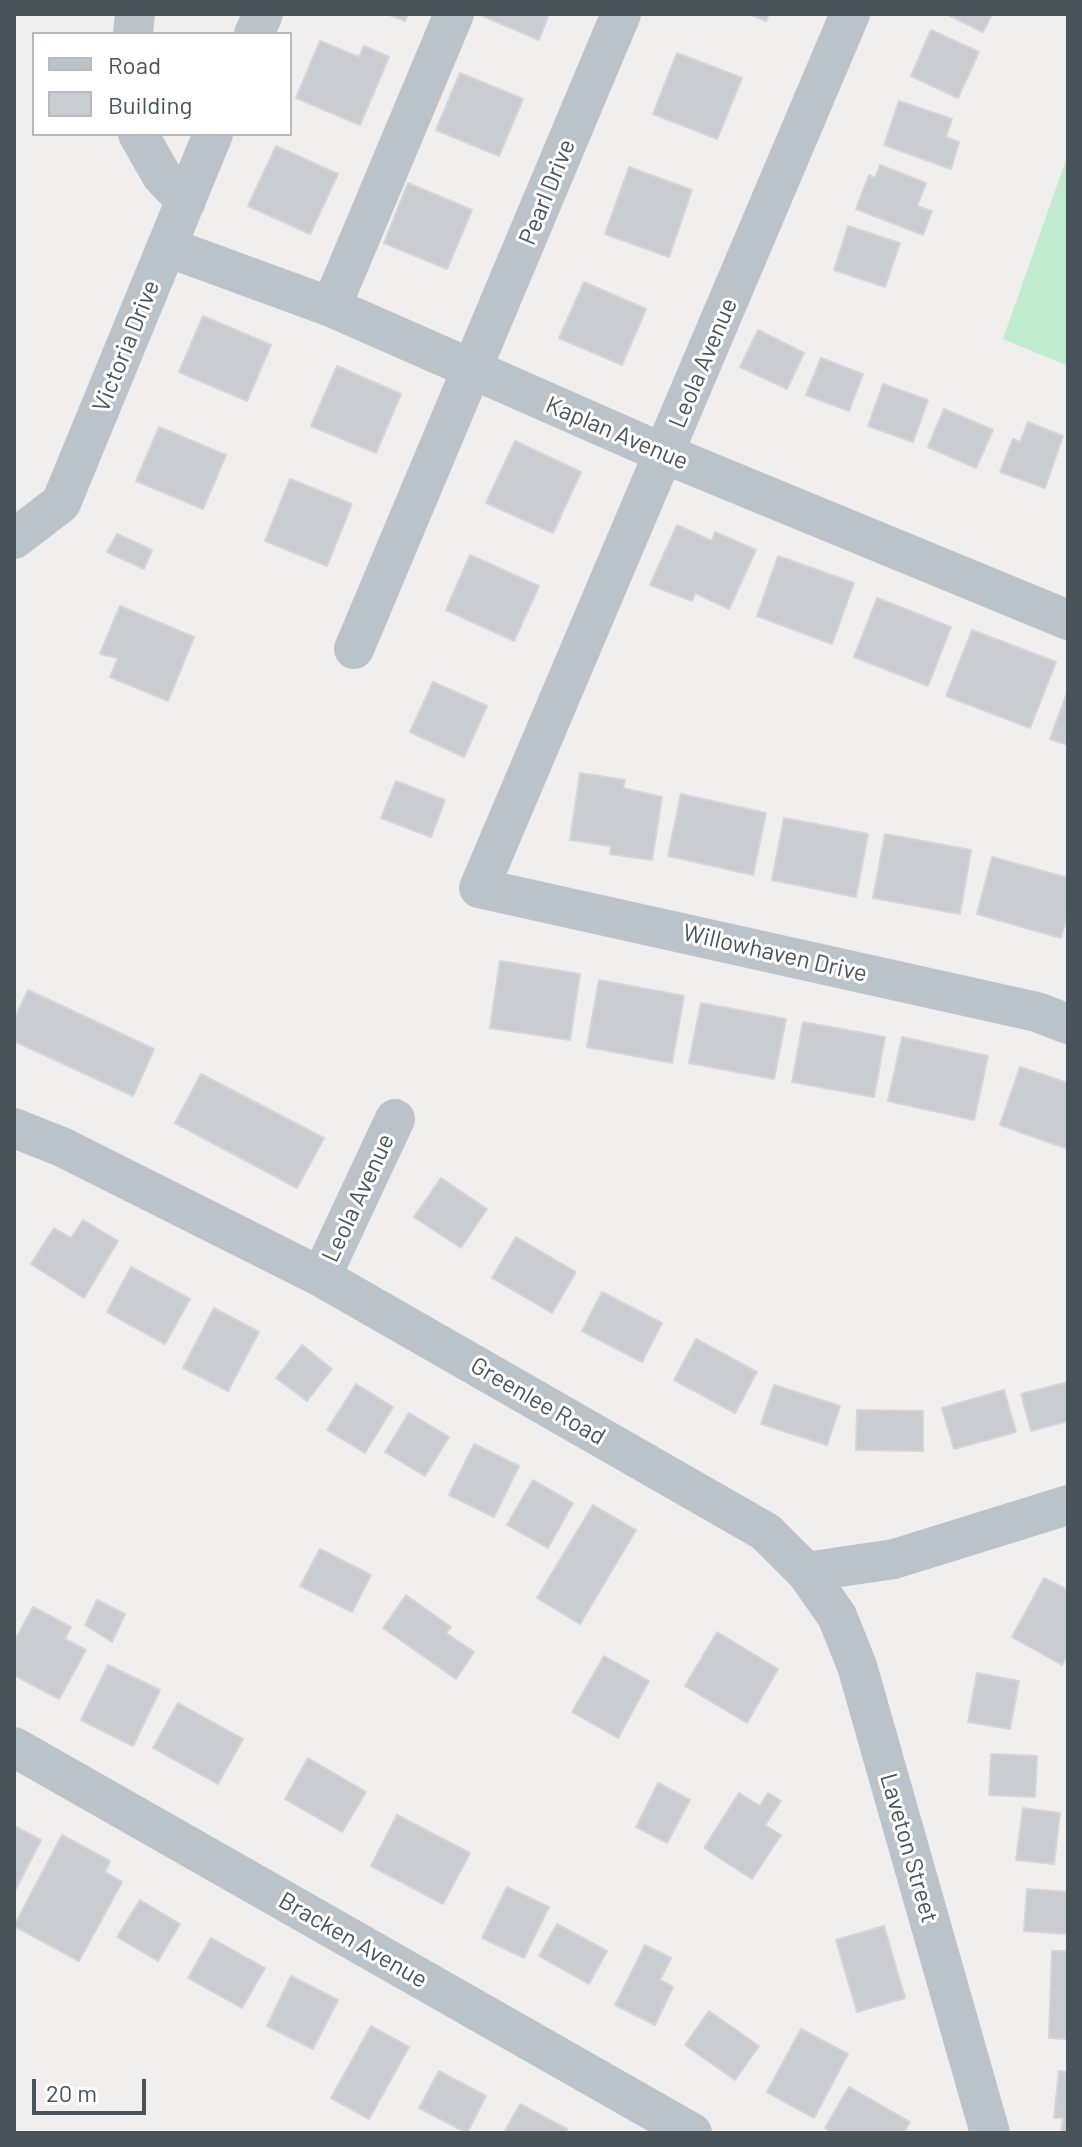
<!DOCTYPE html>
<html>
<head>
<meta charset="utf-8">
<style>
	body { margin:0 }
	#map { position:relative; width:1082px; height:2147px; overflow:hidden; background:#f1eeee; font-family:Barlow,sans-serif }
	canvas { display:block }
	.frame { position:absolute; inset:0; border:16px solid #48535a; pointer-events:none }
	.legend { position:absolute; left:32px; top:32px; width:260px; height:104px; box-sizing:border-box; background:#fff; border:2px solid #b6babd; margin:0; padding:10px 14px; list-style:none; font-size:24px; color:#48535a }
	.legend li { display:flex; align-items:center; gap:16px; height:40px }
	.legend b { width:40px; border:2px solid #b6babd }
	.scale { position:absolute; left:32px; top:2079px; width:114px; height:36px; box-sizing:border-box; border:4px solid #48535a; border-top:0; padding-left:10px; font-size:24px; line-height:28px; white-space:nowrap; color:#48535a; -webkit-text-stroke:6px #fff; paint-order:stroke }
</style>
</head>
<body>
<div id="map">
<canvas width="1082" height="2147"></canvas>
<div class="frame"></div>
<ul class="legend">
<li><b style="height:10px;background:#bbc3ca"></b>Road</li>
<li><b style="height:22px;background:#c9ccd0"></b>Building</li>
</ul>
<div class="scale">20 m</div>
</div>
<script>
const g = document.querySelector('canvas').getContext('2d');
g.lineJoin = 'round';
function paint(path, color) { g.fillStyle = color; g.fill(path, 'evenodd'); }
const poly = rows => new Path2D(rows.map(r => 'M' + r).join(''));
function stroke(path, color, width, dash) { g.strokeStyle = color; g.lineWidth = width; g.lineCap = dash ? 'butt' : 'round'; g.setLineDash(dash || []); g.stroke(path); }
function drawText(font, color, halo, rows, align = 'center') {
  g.font = font + ' Barlow,sans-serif'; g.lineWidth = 6; g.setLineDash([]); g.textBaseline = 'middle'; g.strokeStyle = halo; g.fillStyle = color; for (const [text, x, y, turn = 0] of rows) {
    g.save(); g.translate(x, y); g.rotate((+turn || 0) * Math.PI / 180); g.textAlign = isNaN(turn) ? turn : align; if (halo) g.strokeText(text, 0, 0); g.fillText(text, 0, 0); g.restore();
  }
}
const green = poly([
	[1068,154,1068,366,1003,339]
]);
const building = poly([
	[387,14,408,14,405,21,387,14],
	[478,14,549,14,539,40,478,14],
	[749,14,769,14,766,21,749,14],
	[946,14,992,14,983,32,946,14],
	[931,30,979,52,958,98,911,76,931,30],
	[320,41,359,57,364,46,389,57,360,125,296,98,320,41],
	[677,53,742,78,717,139,653,114,677,53],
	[460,73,523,99,499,156,436,130,460,73],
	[899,101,952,119,946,137,959,142,951,169,884,145,899,101],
	[276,146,338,174,310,234,248,206,276,146],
	[880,165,926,183,917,206,932,211,923,235,856,209,869,175,875,178,880,165],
	[629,167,692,190,669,257,605,234,629,167],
	[408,183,472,210,447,269,384,243,408,183],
	[848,226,900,243,885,287,834,270,848,226],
	[584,282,646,309,622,365,559,338,584,282],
	[203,316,271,345,247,401,179,372,203,316],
	[758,330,804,353,787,389,740,367,758,330],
	[821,358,863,374,849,411,806,395,821,358],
	[337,366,401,394,376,453,311,426,337,366],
	[883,384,928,400,913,442,868,426,883,384],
	[944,409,993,430,976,468,928,447,944,409],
	[1028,422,1063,436,1045,488,1000,472,1013,439,1020,442,1028,422],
	[159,427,226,455,203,509,136,481,159,427],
	[515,441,581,472,553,533,486,503,515,441],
	[290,479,352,504,327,566,265,541,290,479],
	[677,525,712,541,715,532,756,550,729,609,695,593,692,601,650,585,677,525],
	[117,534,152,550,144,569,107,552,117,534],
	[470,555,539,586,514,641,446,610,470,555],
	[778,556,854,583,832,644,757,616,778,556],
	[877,598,951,627,928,686,854,657,877,598],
	[120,606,194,637,168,701,110,677,118,658,100,654,120,606],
	[972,630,1056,662,1030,728,946,696,972,630],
	[433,682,487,706,464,757,410,732,433,682],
	[1068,690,1068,745,1050,739,1068,690],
	[580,773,625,780,623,788,662,797,652,860,610,854,611,846,570,840,580,773],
	[396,781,445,800,431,837,381,818,396,781],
	[681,794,766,813,753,875,668,856,681,794],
	[784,818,868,834,856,897,772,880,784,818],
	[885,834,971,850,960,914,873,898,885,834],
	[992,857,1068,878,1068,913,1061,938,977,914,992,857],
	[500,961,580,974,570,1040,490,1028,500,961],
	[599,980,684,996,672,1063,587,1047,599,980],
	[28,990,154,1049,133,1096,14,1041,14,1020,28,990],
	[701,1003,786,1019,774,1079,689,1063,701,1003],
	[803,1022,885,1037,874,1097,792,1082,803,1022],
	[902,1037,988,1056,974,1120,888,1101,902,1037],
	[1020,1067,1068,1083,1068,1149,1000,1125,1020,1067],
	[201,1074,324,1138,297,1188,175,1123,201,1074],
	[441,1178,487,1209,461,1248,414,1217,441,1178],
	[83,1220,118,1241,84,1298,31,1264,54,1228,71,1238,83,1220],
	[516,1237,576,1272,552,1313,492,1278,516,1237],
	[131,1267,190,1299,165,1344,107,1312,131,1267],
	[602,1292,662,1323,642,1362,582,1331,602,1292],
	[214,1308,259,1332,228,1391,183,1368,214,1308],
	[696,1339,757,1372,735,1413,674,1380,696,1339],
	[302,1345,332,1369,307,1401,276,1378,302,1345],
	[1068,1382,1068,1421,1031,1431,1021,1394,1068,1382],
	[356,1384,393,1407,365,1453,327,1430,356,1384],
	[774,1385,840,1406,827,1445,761,1424,774,1385],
	[1004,1390,1016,1432,954,1449,942,1408,1004,1390],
	[857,1410,923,1411,923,1451,856,1450,857,1410],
	[409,1413,449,1437,425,1476,385,1452,409,1413],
	[474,1444,519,1466,494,1517,449,1495,474,1444],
	[533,1480,573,1503,548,1548,507,1525,533,1480],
	[593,1505,636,1530,580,1624,537,1598,593,1505],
	[320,1549,371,1575,352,1612,300,1586,320,1549],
	[1044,1578,1068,1590,1068,1654,1062,1665,1012,1637,1044,1578],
	[406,1595,451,1627,446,1633,474,1652,456,1679,383,1628,406,1595],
	[97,1600,125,1614,112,1642,85,1625,97,1600],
	[33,1607,71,1627,65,1639,86,1650,59,1699,14,1675,14,1642,33,1607],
	[717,1632,778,1669,747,1723,685,1686,717,1632],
	[604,1656,649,1681,618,1738,572,1712,604,1656],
	[108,1665,160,1690,133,1746,81,1720,108,1665],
	[977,1673,1019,1681,1010,1729,968,1722,977,1673],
	[178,1703,243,1739,218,1784,153,1748,178,1703],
	[991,1754,1037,1756,1035,1797,989,1795,991,1754],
	[308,1758,366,1792,342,1832,285,1799,308,1758],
	[658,1783,690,1800,667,1843,636,1827,658,1783],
	[739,1793,760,1806,768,1793,781,1801,765,1825,781,1835,752,1879,704,1848,739,1793],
	[1023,1808,1060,1813,1054,1864,1016,1860,1023,1808],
	[397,1815,470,1853,443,1904,371,1866,397,1815],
	[14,1826,41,1840,16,1889,14,1888,14,1826],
	[62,1835,110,1861,105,1872,122,1882,79,1961,14,1926,62,1835],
	[507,1887,549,1907,524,1958,482,1938,507,1887],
	[1027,1889,1068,1892,1068,1934,1024,1931,1027,1889],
	[140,1900,180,1924,158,1961,117,1937,140,1900],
	[557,1924,607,1951,589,1984,539,1956,557,1924],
	[884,1926,905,1998,857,2012,836,1940,884,1926],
	[211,1938,265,1968,242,2008,188,1978,211,1938],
	[645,1945,671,1958,660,1980,673,1987,655,2025,615,2005,645,1945],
	[1052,1951,1068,1951,1068,2039,1049,2038,1052,1951],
	[291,1976,338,2000,313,2049,267,2026,291,1976],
	[709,2011,759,2046,735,2080,685,2045,709,2011],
	[371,2026,409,2047,369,2119,331,2098,371,2026],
	[801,2029,848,2054,814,2118,767,2092,801,2029],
	[439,2071,486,2096,467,2133,419,2108,439,2071],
	[1059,2071,1068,2072,1068,2133,1061,2133,1063,2118,1054,2118,1059,2071],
	[849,2087,910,2122,904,2133,833,2133,825,2128,849,2087],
	[520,2104,567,2129,565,2133,504,2133,520,2104]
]);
const minor = poly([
	[850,14,479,888,1037,1012,1068,1024],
	[133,34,135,14],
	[254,34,263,14],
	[138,134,162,176,186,201],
	[167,247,331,307,665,454,1068,620],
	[331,307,454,14],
	[14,539,61,503,213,134],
	[354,649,621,14],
	[14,1128,62,1147,321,1277,766,1532,806,1572,894,1559,1068,1505],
	[321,1277,395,1119],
	[806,1572,837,1616,857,1666,990,2133],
	[14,1747,692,2133]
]);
const streetNames = [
	["Pearl Drive",547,192,-68],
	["Victoria Drive",126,346,-68],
	["Leola Avenue",703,363,-67],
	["Kaplan Avenue",617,433,23],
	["Willowhaven Drive",775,953,13],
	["Leola Avenue",358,1198,-65],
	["Greenlee Road",538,1401,30],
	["Laveton Street",909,1848,74],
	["Bracken Avenue",353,1940,30]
];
paint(green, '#c0ebcd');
paint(building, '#c9ccd0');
stroke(building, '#d3d5d9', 2);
stroke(minor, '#bbc3ca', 40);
drawText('24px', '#48535a', '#fff', streetNames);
</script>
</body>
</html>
